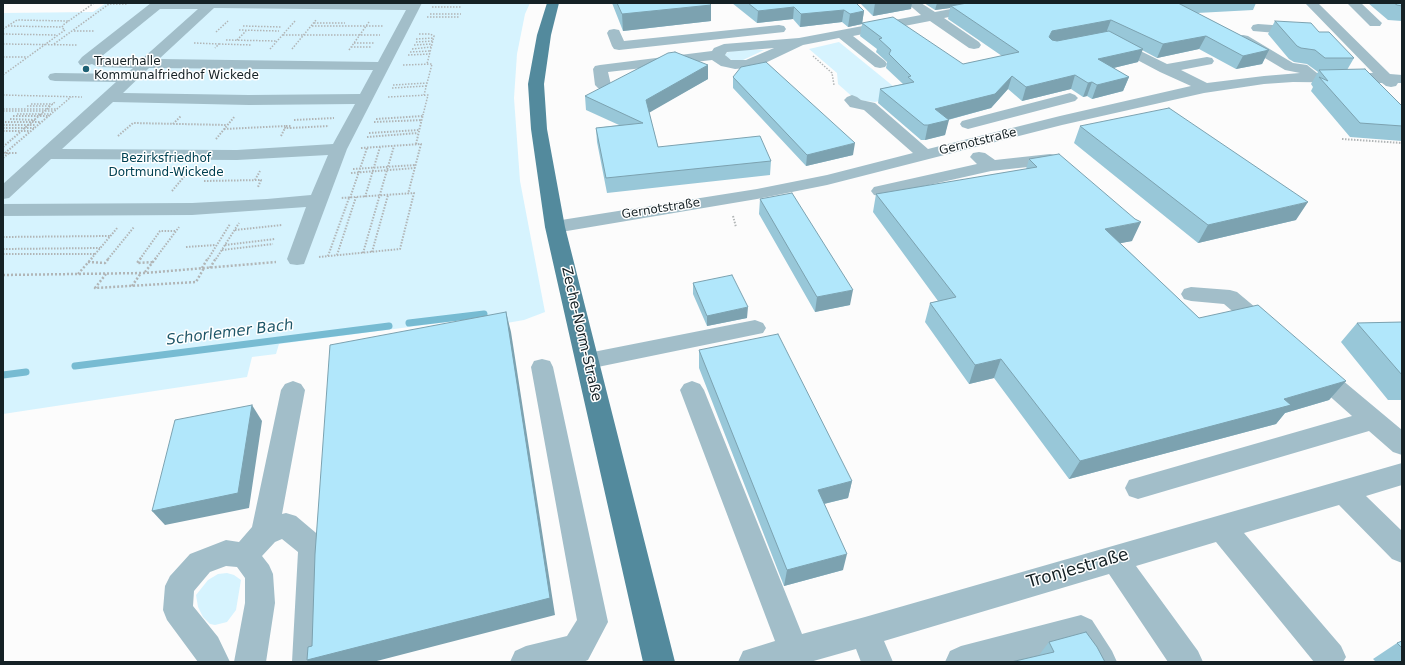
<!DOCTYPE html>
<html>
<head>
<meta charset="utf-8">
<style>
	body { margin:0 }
	#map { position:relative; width:1405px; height:665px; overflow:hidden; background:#fcfcfc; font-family:"DejaVu Sans",sans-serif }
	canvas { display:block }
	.frame { position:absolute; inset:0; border:4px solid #152125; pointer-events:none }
</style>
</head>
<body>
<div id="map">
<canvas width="1405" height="665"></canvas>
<div class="frame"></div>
</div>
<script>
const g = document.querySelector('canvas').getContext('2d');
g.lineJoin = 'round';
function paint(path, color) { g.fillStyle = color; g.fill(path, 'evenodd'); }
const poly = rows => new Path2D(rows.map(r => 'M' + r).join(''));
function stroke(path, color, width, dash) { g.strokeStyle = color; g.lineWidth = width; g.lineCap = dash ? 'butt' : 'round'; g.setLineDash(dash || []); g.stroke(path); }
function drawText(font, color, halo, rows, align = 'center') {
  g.font = font + ' "DejaVu Sans",sans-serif'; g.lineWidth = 3; g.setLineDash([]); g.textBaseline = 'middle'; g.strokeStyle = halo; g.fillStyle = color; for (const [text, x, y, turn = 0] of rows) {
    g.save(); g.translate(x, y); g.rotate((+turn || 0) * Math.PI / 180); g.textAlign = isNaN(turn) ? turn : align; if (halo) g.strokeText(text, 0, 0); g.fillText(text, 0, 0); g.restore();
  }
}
const green = poly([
	[106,3,530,3,525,14,517,54,514,98,520,181,545,312,524,320,495,325,494,316,279,344,276,354,252,357,247,377,3,414,3,13,93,12],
	[839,42,904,95,875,102,856,100,838,84,837,73,809,49],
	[738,50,764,50,741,61,734,61,726,57,725,54,728,52],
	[227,573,234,575,241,580,236,610,227,622,215,625,210,624,203,617,198,607,196,595,208,580,218,574]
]);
const stream = poly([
	[409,323,484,314],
	[75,366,389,326],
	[3,375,26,372]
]);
const pathFar2 = poly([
	[432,7,461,7],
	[430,14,461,14],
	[427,17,459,17],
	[314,23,345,23],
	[8,26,62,27],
	[243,26,282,27],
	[312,26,383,26],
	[3,29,17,20,68,21],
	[239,30,279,31],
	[74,31,95,31],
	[216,32,228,21],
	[3,34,56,35],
	[419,34,430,34,434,36,427,64],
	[283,35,380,35],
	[416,39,434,38],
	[226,40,277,41],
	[237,40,246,31],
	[416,42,433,41],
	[194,43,219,44,215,48],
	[354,43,375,43],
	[3,44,77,45],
	[54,44,109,4,128,4],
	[219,44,252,45],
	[414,45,432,44],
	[351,47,372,47],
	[270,49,295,21],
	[292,49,316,20],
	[412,49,431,47],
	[349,50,369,22],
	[410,52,430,51],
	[408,55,430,54],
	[813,56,832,73,834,85],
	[3,57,26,57],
	[403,65,432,64,424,95],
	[3,75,65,30,62,28,63,25,94,3],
	[393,85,427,83],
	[392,88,426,86],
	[3,95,82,97],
	[388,97,428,95,423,115],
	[31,104,53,104],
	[27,106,50,106],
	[3,109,56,109],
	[3,111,54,111],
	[17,114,51,114],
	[40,115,55,102],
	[50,115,71,97]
]);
const pathFar1 = poly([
	[13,116,48,116],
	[10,119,35,120],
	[376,119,423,116],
	[294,120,334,118],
	[5,122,41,122],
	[374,122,422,120],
	[173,124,181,116],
	[3,125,36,125],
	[286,126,291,126,290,128,285,128,286,126],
	[3,128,34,128],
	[290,128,329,126],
	[224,129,286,126],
	[3,131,30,131],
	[369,133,419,130],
	[118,136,133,123,227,125],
	[281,136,285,128],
	[367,137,418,133],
	[216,139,235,116],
	[1342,139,1402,143],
	[416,144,423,114],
	[3,147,41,114],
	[361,148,421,144,408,194],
	[3,153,18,153],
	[5,153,51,114],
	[3,158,9,153],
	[353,169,416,165],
	[351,173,415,168],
	[255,180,260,171],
	[204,181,261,180,258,187],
	[172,191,188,172],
	[365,197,380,147],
	[350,198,367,148],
	[733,216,736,227],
	[235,230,282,225],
	[3,237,110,236],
	[225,245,275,239],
	[186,247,216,245],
	[3,249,100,248],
	[222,250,273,244],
	[372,252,388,195],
	[363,253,394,146],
	[3,254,95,254],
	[337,255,356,197],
	[328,256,349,198],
	[319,257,400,249,414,193,341,198],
	[91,259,118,227],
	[108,259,134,227],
	[140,259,160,231,176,231],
	[155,259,179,227],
	[208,259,230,224],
	[216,259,239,223]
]);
const path = poly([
	[141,258,137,263,153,262],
	[88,262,105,263,109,258],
	[202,268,208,258],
	[210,268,216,258],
	[145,272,156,258],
	[78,274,92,258],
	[106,274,95,288,196,282,204,268],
	[3,275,145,273,276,262],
	[132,286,141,273]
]);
const minor = poly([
	[151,3,422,3,347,149,304,264,297,265,290,264,287,259,306,207,192,215,3,216,3,204,192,203,267,199,311,195,328,155,237,160,51,159,9,198,3,199,3,184,116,82,55,81,50,80,48,77,50,74,55,73,125,74,133,68,98,67,92,64,85,66,80,65,78,62,82,57,151,3],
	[214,8,406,10,378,62,159,59,214,8],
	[160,9,198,9,142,59,108,59,102,56,160,9],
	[149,68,373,70,360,94,249,95,123,93,149,68],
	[113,102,249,105,355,104,333,144,237,150,62,149,113,102],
	[907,3,921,3,935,12,983,3,1009,3,1008,6,1003,7,944,18,979,42,981,45,979,48,974,49,969,48,930,21,853,36,885,61,887,64,885,67,880,68,875,67,839,38,803,45,763,64,747,68,735,69,726,67,721,66,712,60,608,72,611,85,608,88,603,90,598,88,595,85,593,69,595,66,600,65,712,51,714,48,724,44,799,38,921,15,907,3],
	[774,48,746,60,731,60,725,55,727,52,774,48],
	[1305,3,1318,3,1390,74,1402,75,1402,83,1398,83,1396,86,1391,87,1386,86,1382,83,1293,82,1264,84,1204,93,1062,125,827,185,757,199,555,233,548,231,545,227,548,223,555,221,757,189,827,175,913,153,864,110,850,107,844,100,847,97,852,95,857,97,861,100,875,103,928,149,1060,116,1191,86,1160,72,1109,45,1107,42,1109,39,1114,38,1167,64,1207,57,1212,58,1214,61,1212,64,1181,70,1207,83,1264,76,1300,73,1285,70,1238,42,1236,39,1238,36,1243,35,1248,36,1293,63,1307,65,1317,73,1373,73,1305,3],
	[1347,3,1361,3,1382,23,1380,26,1370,26,1347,3],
	[1258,24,1300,27,1305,28,1307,31,1305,34,1300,35,1253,31,1251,28,1253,25,1258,24],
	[779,25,784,26,786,29,784,32,619,50,614,49,612,46,607,33,609,30,614,29,619,30,624,41,779,25],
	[1070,93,1075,95,1078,98,1075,101,968,129,962,127,960,124,962,121,1070,93],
	[979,152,985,153,995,160,1050,154,1056,155,1064,164,1061,168,1055,169,1049,168,1046,165,991,171,880,196,874,195,871,191,874,187,977,164,970,157,973,153,979,152],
	[1191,287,1230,290,1237,292,1274,323,1277,328,1274,333,1266,336,1258,333,1224,304,1191,301,1184,299,1181,294,1184,289,1191,287],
	[755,320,763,323,766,328,763,333,588,369,580,367,577,361,580,355,588,353,755,320],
	[542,359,550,361,553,367,608,622,588,660,583,662,510,662,515,651,526,646,567,636,577,620,531,367,534,361,542,359],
	[1315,361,1323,364,1402,430,1402,455,1393,452,1369,431,1138,499,1129,496,1125,488,1129,480,1352,416,1307,376,1303,370,1307,364,1315,361],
	[293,381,301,384,305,390,282,514,286,513,296,516,322,538,326,547,324,662,292,662,298,552,282,539,275,542,262,556,269,565,273,574,275,603,266,662,234,662,245,603,245,578,237,567,226,566,210,572,194,591,193,606,218,637,230,662,198,662,167,620,163,610,165,586,170,576,190,554,226,540,239,542,252,527,281,390,285,384,293,381],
	[692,381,700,384,704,390,802,634,865,617,1402,463,1402,485,1366,496,1402,531,1402,563,1392,559,1339,505,1244,533,1341,646,1346,657,1343,662,1314,662,1216,542,1136,566,1198,651,1203,662,1168,662,1109,574,884,641,893,662,861,662,856,649,810,662,738,662,743,651,775,641,680,390,684,384,692,381],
	[1081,615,1092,620,1112,651,1117,662,1083,662,1074,647,1018,662,945,662,950,651,961,646,1081,615]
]);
const major = poly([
	[547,3,559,3,551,35,544,84,547,129,565,227,675,662,643,662,545,227,531,129,528,84,537,35,547,3]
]);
const wall = poly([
	[612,3,709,3,711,5,711,21,623,31],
	[732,3,856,3,864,11,862,23,963,64,1002,56,948,19,950,8,935,10,924,3,1256,3,1253,10,1197,13,1269,50,1262,64,1236,69,1199,49,1157,58,1142,50,1138,62,1113,68,1129,77,1123,91,1092,99,1087,96,1083,97,1071,89,1022,101,1008,89,991,108,948,120,945,135,925,140,921,140,878,103,880,89,903,84,886,68,887,62,876,52,877,49,860,36,862,24,848,27,842,22,800,27,793,19,757,23],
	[860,3,912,3,911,9,873,16],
	[1368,3,1402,3,1402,21,1388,20],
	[1275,21,1319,32,1354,58,1347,70,1402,106,1402,141,1350,137,1311,91,1313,87,1311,84,1318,72,1307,64,1294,62,1289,59,1268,34],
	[708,65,708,79,649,112,658,147,771,161,770,175,607,193,597,142,596,128,619,125,586,110,585,96],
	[733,77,853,155,806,166,733,88],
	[1080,126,1296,220,1198,243,1074,143],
	[1029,159,1132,241,1120,243,1199,318,1346,381,1329,400,1285,413,1276,424,1069,479,994,378,969,384,925,322,930,303,938,301,873,212,876,194,1026,169],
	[760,199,850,305,815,312,759,214],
	[693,283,747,318,707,326,693,294],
	[1402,322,1402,400,1388,400,1341,342,1357,323],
	[699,350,852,481,848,498,824,504,843,570,784,586,699,368],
	[1402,641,1402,662,1376,662,1373,659,1397,643],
	[1049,642,1105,662,1039,655]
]);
const shadedWall = poly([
	[875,3,912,3,911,9,873,16],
	[937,3,975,3,951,6,950,8,935,10],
	[711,5,711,21,623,31,622,14],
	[794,7,793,19,757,23,758,11],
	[844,10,842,22,800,27,801,14],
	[864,11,862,24,848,27,850,14],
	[1111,20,1106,33,1048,45,1049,37,1052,31],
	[1206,36,1199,49,1157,58,1163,44],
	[1143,49,1138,62,1093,73,1098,59],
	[1269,50,1262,64,1236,69,1243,56],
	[708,65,708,79,647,114,646,100],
	[1075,75,1071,89,1022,101,1026,87],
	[1012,76,1008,89,991,108,932,124,935,109],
	[1129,77,1123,91,1092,99,1097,85],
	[1092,82,1087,96,1083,97,1088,83],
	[949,120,945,135,925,140,928,125],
	[855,143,853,155,806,166,807,155],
	[1308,202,1296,220,1198,243,1208,225],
	[1141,222,1132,241,1096,248,1105,229],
	[853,290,850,305,815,312,817,297],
	[748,307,747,318,707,326,707,316],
	[506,312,511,332,555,615,373,662,309,662,307,660],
	[1001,359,994,378,969,384,975,365],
	[1346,381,1329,400,1285,413,1276,424,1069,479,1080,461,1284,399],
	[252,405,262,421,249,508,165,525,152,511],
	[852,481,848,498,815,506,818,490],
	[847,554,843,570,784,586,787,570]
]);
const building = poly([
	[617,3,709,3,711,5,622,14,617,3],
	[748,3,856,3,864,11,850,14,844,10,801,14,794,7,758,11,748,3],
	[967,3,1178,3,1269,50,1243,56,1206,36,1163,44,1111,20,1052,31,1049,37,1052,40,1057,41,1109,31,1143,49,1098,59,1129,77,1097,85,1092,82,1088,83,1075,75,1026,87,1012,76,995,94,935,109,949,120,928,125,924,125,880,89,914,82,908,77,911,76,889,54,891,50,879,39,882,38,862,23,893,17,963,64,1019,52,951,6,967,3],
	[1394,3,1402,3,1402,6,1397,5,1394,3],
	[1275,21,1311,23,1319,32,1329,32,1354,58,1325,58,1315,50,1301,48,1297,46,1275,21],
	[675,52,708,65,646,100,658,147,760,136,771,161,606,178,596,128,643,123,585,96,668,53,675,52],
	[766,62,855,143,807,155,733,77,741,67,766,62],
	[1365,69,1402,106,1402,126,1360,123,1319,77,1328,81,1319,70,1365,69],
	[1169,108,1308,202,1208,225,1080,126,1169,108],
	[1059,154,1135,219,1141,222,1105,229,1199,318,1258,305,1346,381,1284,399,1291,405,1080,461,1001,359,975,365,930,303,956,297,876,194,1037,167,1029,159,1059,154],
	[792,193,853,290,817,297,760,199,792,193],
	[732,275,748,307,707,316,693,283,732,275],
	[506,312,550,598,307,660,308,647,312,646,315,554,330,345,506,312],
	[1402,322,1402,375,1357,323,1402,322],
	[778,334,852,481,818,490,847,554,787,570,699,350,778,334],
	[252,405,238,493,152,511,175,420,252,405],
	[1086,632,1097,647,1105,662,1011,662,1054,652,1049,642,1086,632],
	[1402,641,1402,648,1397,643,1402,641]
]);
const markers = [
	[86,69,4,"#1e6074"]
];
const farPoinames = [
	["Trauerhalle",94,62],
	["Kommunalfriedhof Wickede",94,76]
];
const farStreetnames = [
	["Gernotstraße",978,142,-14],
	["Gernotstraße",661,209,-9]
];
const farParknames = [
	["Bezirksfriedhof",166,159],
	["Dortmund-Wickede",166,173]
];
const streetNames = [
	["Zeche-Norm-Straße",581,334,77]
];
const waterNames = [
	["Schorlemer Bach",230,333,-7]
];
const nearStreetnames = [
	["Tronjestraße",1078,569,-16]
];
paint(green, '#d6f3fe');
stroke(stream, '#77bbd2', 7);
stroke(pathFar2, '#b1b5b6', 1.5, [1.5, 1.5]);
stroke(pathFar1, '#b1b5b6', 2, [1.5, 1.5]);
stroke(path, '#b1b5b6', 2.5, [2, 2]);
paint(minor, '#a2bec9');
paint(major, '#538a9d');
paint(wall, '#98c7d8');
paint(shadedWall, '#7ca2b0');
paint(building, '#b1e7fb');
stroke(building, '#7ca2b0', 1);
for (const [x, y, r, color] of markers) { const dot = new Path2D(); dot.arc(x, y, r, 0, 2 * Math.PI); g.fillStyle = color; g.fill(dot); stroke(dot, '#fff', 1.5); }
drawText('12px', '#152125', '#fff', farPoinames, 'left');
drawText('12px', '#152125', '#fff', farStreetnames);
drawText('12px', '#004152', '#fff', farParknames);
drawText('14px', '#152125', '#fff', streetNames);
drawText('italic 15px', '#1e5668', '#fff', waterNames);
drawText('17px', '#152125', '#fff', nearStreetnames);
</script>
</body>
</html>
